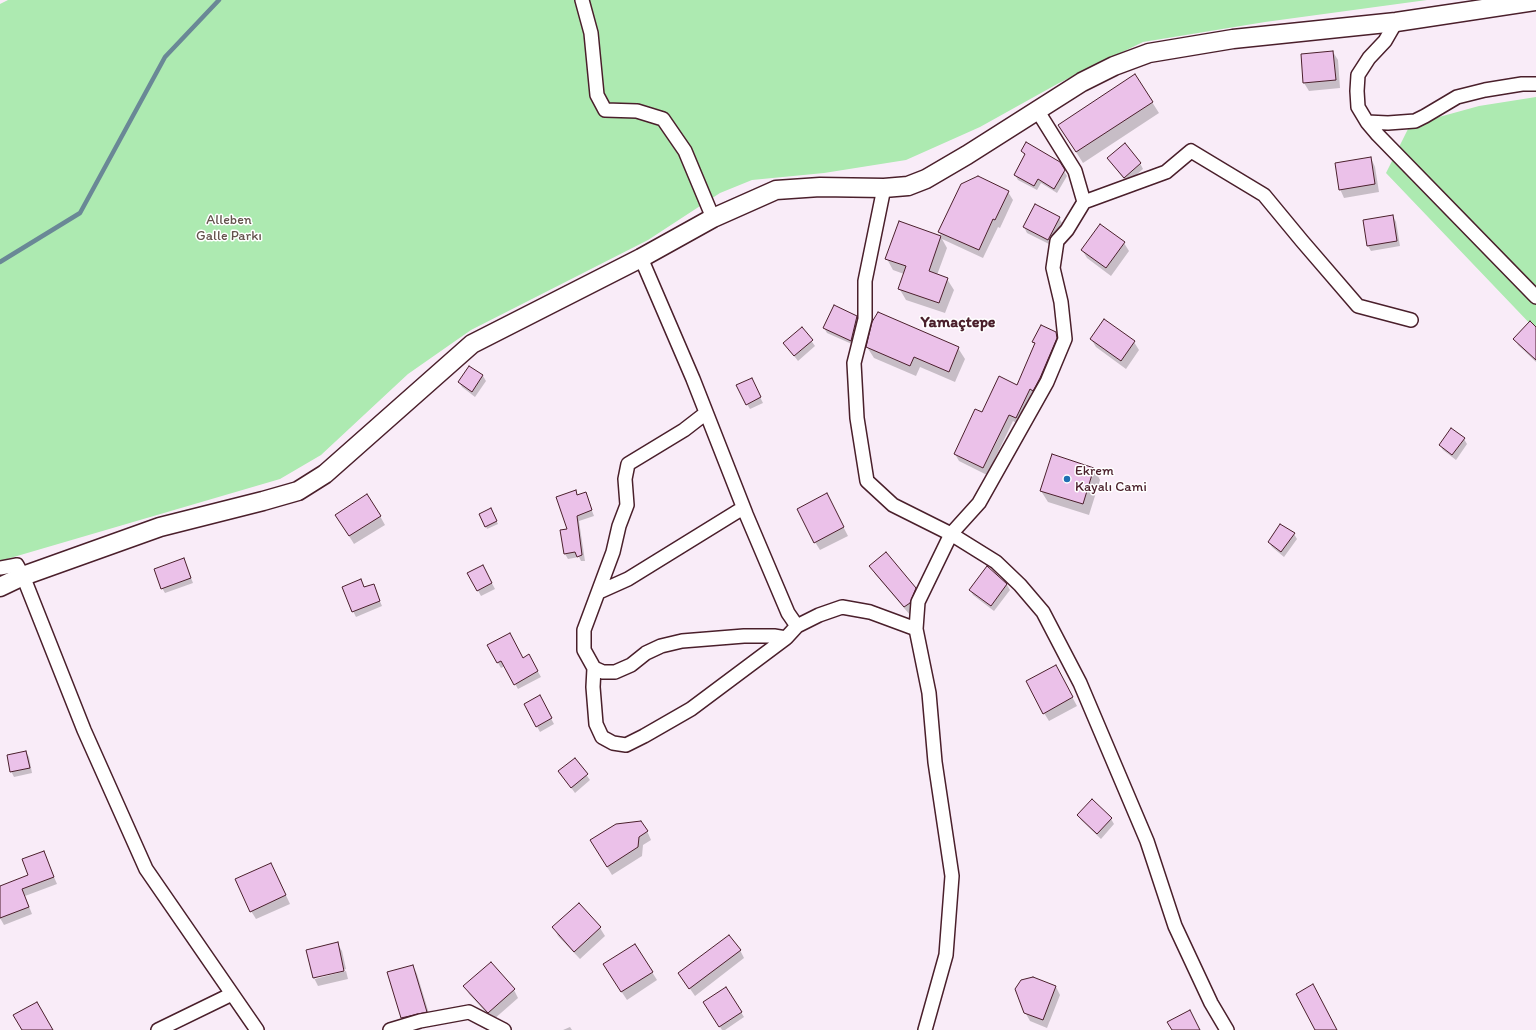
<!DOCTYPE html>
<html>
<head>
<meta charset="utf-8">
<style>
	body { margin:0 }
	canvas { display:block; background:#f9ecf8 }
</style>
</head>
<body>
<canvas width="1536" height="1030"></canvas>
<script>
const g = document.querySelector('canvas').getContext('2d');
g.lineJoin = 'round';
function paint(path, color) { g.fillStyle = color; g.fill(path, 'evenodd'); }
const poly = rows => new Path2D(rows.map(r => 'M' + r).join(''));
function stroke(path, color, width, dash) { g.strokeStyle = color; g.lineWidth = width; g.lineCap = dash ? 'butt' : 'round'; g.setLineDash(dash || []); g.stroke(path); }
function drawText(font, color, halo, rows, align = 'center') {
  g.font = font + ' Itim,sans-serif'; g.lineWidth = 3; g.setLineDash([]); g.textBaseline = 'middle'; g.strokeStyle = halo; g.fillStyle = color; for (const [text, x, y, turn = 0] of rows) {
    g.save(); g.translate(x, y); g.rotate((+turn || 0) * Math.PI / 180); g.textAlign = isNaN(turn) ? turn : align; if (halo) g.strokeText(text, 0, 0); g.fillText(text, 0, 0); g.restore();
  }
}
const green = poly([
	[8,0,1427,0,1265,22,1143,42,1059,83,980,127,906,160,824,173,752,180,720,193,648,240,471,330,408,374,321,455,280,479,0,561,0,4],
	[1536,97,1536,330,1386,173,1410,125,1479,106]
]);
const shadow = poly([
	[1333,52,1338,60,1340,88,1309,91,1304,83,1302,55],
	[1152,102,1159,113,1083,163,1066,136],
	[1022,151,1059,163,1067,176,1057,193,1041,183,1037,190,1018,180,1015,175,1025,156],
	[1371,158,1375,167,1379,192,1344,198,1340,189],
	[1108,159,1140,163,1143,169,1127,183],
	[1008,192,1013,200,1000,228,998,227,983,258,942,239,947,248,937,275,947,279,954,290,945,313,906,300,899,288,904,274,893,270,887,259,899,222,942,237,939,232],
	[1393,216,1396,222,1400,246,1371,251,1368,246],
	[1059,218,1062,223,1051,245,1027,233,1024,227],
	[1124,243,1129,251,1111,276,1087,258,1082,250],
	[856,316,859,322,854,345,827,333,824,328],
	[1105,320,1134,342,1139,350,1126,369,1096,347,1091,339],
	[802,328,815,346,798,361,784,343],
	[1536,328,1536,362,1518,345,1515,339],
	[1056,333,1060,341,1020,425,1013,421,987,475,959,461,955,454,982,413,1017,386,1035,345,1034,342],
	[867,347,958,348,965,359,955,382,920,367,916,376,874,358],
	[469,367,483,376,486,381,475,397,462,387,459,382],
	[754,385,763,403,750,409,747,404],
	[1464,439,1467,444,1456,460,1443,450,1440,445],
	[1094,468,1100,480,1089,515,1048,502,1041,491],
	[575,492,578,496,585,493,594,516,579,521,585,561,581,561,579,557,568,559,565,554],
	[831,503,848,536,820,550,815,542],
	[491,510,498,524,487,529,481,515],
	[380,516,385,525,354,544,341,523],
	[1294,534,1297,539,1284,557,1272,547,1269,542],
	[186,565,193,583,165,593,162,588],
	[871,566,915,588,920,597,914,611,910,615,875,574],
	[987,567,1007,585,1010,590,994,611,973,595,970,590],
	[486,572,495,589,481,596,469,574],
	[361,580,365,588,373,585,382,606,356,617,353,611],
	[488,646,523,659,529,656,541,677,518,689,505,666,501,668],
	[1060,674,1077,706,1049,721,1044,713],
	[539,696,554,724,540,732,525,704],
	[26,752,29,757,32,773,14,777,11,771],
	[575,759,590,780,575,793,559,771],
	[1078,815,1111,819,1114,824,1101,839,1081,820],
	[647,831,651,840,643,845,642,856,612,875,596,849],
	[43,852,57,884,25,896,32,914,4,925,0,918,0,887,30,875],
	[275,872,290,904,256,919,251,911],
	[554,928,600,928,605,936,580,959,558,936],
	[337,943,342,951,346,969,315,977,315,979,346,971,348,979,318,986,314,978],
	[740,950,744,958,695,996,679,973],
	[413,966,417,974,431,1020,407,1026,402,1018,388,973],
	[652,972,657,980,627,1000,609,973],
	[465,986,514,990,518,998,493,1020,469,994],
	[1056,987,1060,995,1047,1028,1030,1021,1025,1012],
	[708,1008,741,1012,744,1017,725,1030,722,1030],
	[570,1027,572,1030,563,1030]
]);
const stream = poly([
	[0,262,80,213,165,57,219,0]
]);
const building = poly([
	[1333,51,1336,80,1303,83,1301,54,1333,51],
	[1135,74,1153,102,1076,152,1058,125,1135,74],
	[1026,142,1060,162,1065,170,1054,189,1038,179,1034,186,1014,175,1025,154,1021,151,1026,142],
	[1125,143,1141,163,1124,178,1107,158,1125,143],
	[1371,157,1375,184,1339,190,1335,163,1371,157],
	[978,176,1009,191,995,220,993,219,979,250,938,232,961,184,978,176],
	[1035,204,1060,217,1048,240,1023,227,1035,204],
	[1393,215,1397,241,1367,246,1363,220,1393,215],
	[899,221,941,236,929,271,948,278,939,303,898,289,906,266,885,259,899,221],
	[1100,224,1125,242,1106,268,1081,250,1100,224],
	[834,305,857,316,851,341,823,328,834,305],
	[878,312,959,347,949,372,914,357,910,366,866,347,872,322,878,312],
	[1104,319,1135,341,1121,361,1090,339,1104,319],
	[1530,321,1536,327,1536,360,1513,339,1530,321],
	[1041,325,1056,332,1057,338,1040,378,1033,391,1030,389,1016,418,1009,415,983,468,954,454,975,409,982,412,999,376,1017,385,1035,343,1032,342,1041,325],
	[802,327,813,340,794,356,783,343,802,327],
	[469,366,483,375,472,392,458,382,469,366],
	[752,378,761,397,746,405,736,385,752,378],
	[1451,428,1465,438,1452,455,1439,445,1451,428],
	[1052,454,1094,468,1083,504,1040,491,1052,454],
	[576,490,577,495,586,492,592,510,577,516,582,555,577,557,575,552,564,554,560,530,567,529,556,497,576,490],
	[827,493,844,527,814,543,797,509,827,493],
	[367,494,381,516,349,536,335,515,367,494],
	[491,508,497,521,485,527,479,514,491,508],
	[1280,524,1295,533,1281,552,1268,542,1280,524],
	[886,552,916,588,910,603,904,607,869,566,886,552],
	[184,558,191,578,161,589,154,569,184,558],
	[483,565,492,583,477,591,467,573,483,565],
	[987,566,1007,584,991,606,969,590,987,566],
	[361,579,364,587,374,584,380,601,352,612,342,587,361,579],
	[510,633,523,658,529,654,538,671,514,685,501,661,497,663,487,645,510,633],
	[1056,665,1073,697,1043,714,1026,681,1056,665],
	[540,695,552,718,536,727,524,704,540,695],
	[26,751,30,768,10,772,7,755,26,751],
	[575,758,588,774,571,788,558,771,575,758],
	[1092,799,1112,818,1097,834,1077,815,1092,799],
	[641,821,648,831,639,837,638,847,607,867,590,840,616,824,641,821],
	[44,851,54,877,22,889,29,907,0,918,0,886,28,875,22,859,44,851],
	[271,863,286,895,250,912,235,879,271,863],
	[579,903,601,927,574,952,552,927,579,903],
	[729,935,741,950,689,989,678,973,729,935],
	[338,942,344,971,313,978,306,950,338,942],
	[635,944,653,972,621,992,603,964,635,944],
	[491,962,515,989,488,1013,463,986,491,962],
	[413,965,427,1012,401,1018,387,972,413,965],
	[1033,977,1056,986,1043,1020,1024,1013,1015,989,1021,980,1033,977],
	[1313,984,1337,1030,1315,1030,1296,994,1313,984],
	[726,987,742,1012,719,1027,703,1002,726,987],
	[37,1002,53,1030,22,1030,13,1015,37,1002],
	[1190,1010,1200,1030,1172,1030,1167,1022,1190,1010]
]);
const street = poly([
	[582,0,591,33,597,95,605,110,637,111,663,119,685,151,713,218],
	[1396,22,1385,41,1369,58,1358,75,1357,91,1358,107,1367,122,1378,135,1536,297],
	[1367,122,1388,123,1415,121,1425,116,1457,97,1485,90,1522,84,1536,84],
	[884,188,865,281,865,319,854,363,857,418,867,481,893,505,951,534,996,562,1020,585,1043,612,1080,683,1147,841,1175,926,1211,1003,1227,1030],
	[1084,202,1166,172,1191,151,1264,195,1302,241,1358,306,1411,320],
	[641,258,693,379,746,514,788,613,797,626,819,615,842,607,870,612,916,629],
	[706,413,684,430,628,464,625,479,627,505,619,526,613,552,584,630,584,650,594,668,603,672,615,672,631,665,646,653,661,646,682,641,744,636,774,636,786,638,797,626],
	[0,568,17,565,23,576,84,730,146,869,257,1030],
	[599,592,628,579,743,508],
	[594,668,593,687,596,724,602,737,613,743,626,745,644,736,691,709,786,638],
	[158,1030,232,994],
	[390,1030,420,1021,469,1012,504,1030],
	[925,1030,946,955,952,876,935,762,929,693,916,629,918,602,951,534,979,503,1047,382,1065,339,1061,302,1053,268,1057,241,1067,230,1084,202,1075,171,1037,110]
]);
const secondary = poly([
	[0,587,23,576,160,527,263,501,298,491,325,474,472,344,641,258,713,218,776,190,820,187,884,188,908,186,926,179,967,155,1082,82,1114,66,1149,53,1233,39,1396,22,1536,1]
]);
const markers = [
	[1067,479,4,"#1f6fb2"]
];
const parkNames = [
	["Alleben",229,220],
	["Galle Parkı",229,236]
];
const poiNames = [
	["Ekrem",1075,471],
	["Kayalı Cami",1075,487]
];
const quarterNames = [
	["Yamaçtepe",958,323]
];
paint(green, '#adeab1');
paint(shadow, '#0003');
stroke(stream, '#6a8896', 4.5);
paint(building, '#ebc1e9');
stroke(building, '#4a1f2b', 1);
stroke(street, '#4a1f2b', 16);
stroke(secondary, '#4a1f2b', 21);
stroke(street, '#fff', 13);
stroke(secondary, '#fff', 18);
for (const [x, y, r, color] of markers) { const dot = new Path2D(); dot.arc(x, y, r, 0, 2 * Math.PI); g.fillStyle = color; g.fill(dot); stroke(dot, '#fff', 1.5); }
drawText('14px', '#63524c', '#fff', parkNames);
drawText('14px', '#4a1f2b', '#fff', poiNames, 'left');
drawText('bold 16px', '#4a1f2b', '#fff', quarterNames);
</script>
</body>
</html>
